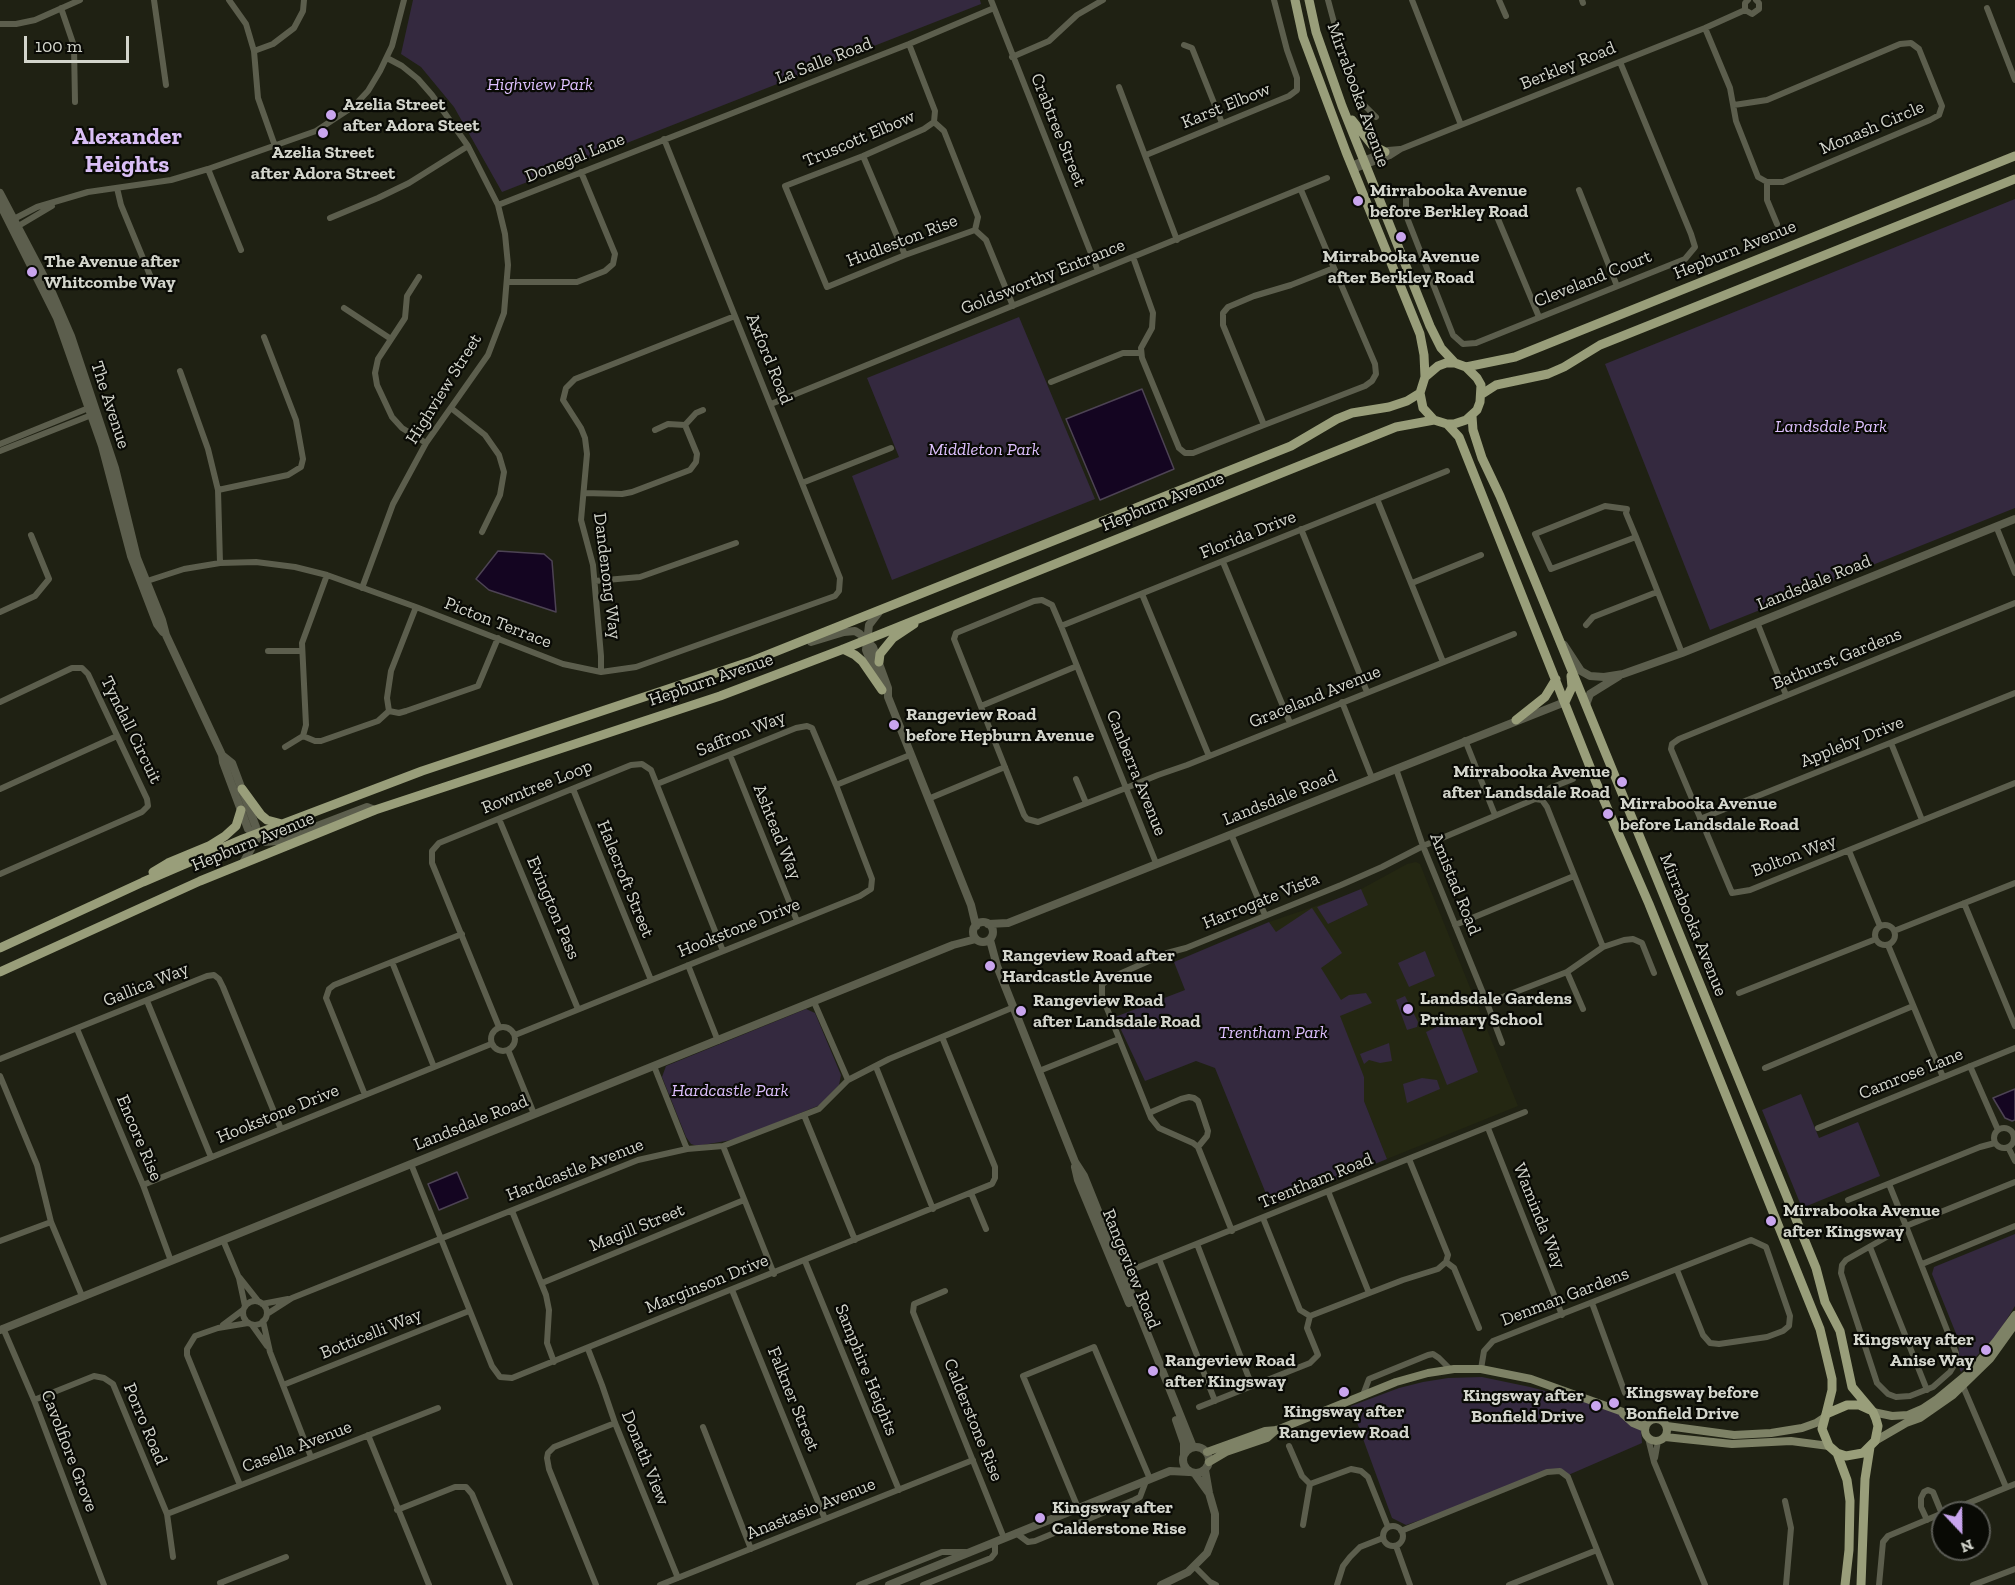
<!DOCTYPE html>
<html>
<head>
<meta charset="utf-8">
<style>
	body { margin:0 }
	#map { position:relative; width:2015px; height:1585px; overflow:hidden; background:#1f2113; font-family:"Zilla Slab",serif }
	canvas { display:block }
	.north { position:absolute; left:1931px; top:1501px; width:60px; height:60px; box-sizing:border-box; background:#090a05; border:2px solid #5a5b55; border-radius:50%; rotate:158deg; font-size:16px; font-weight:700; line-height:24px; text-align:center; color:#d3d5cc }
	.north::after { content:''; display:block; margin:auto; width:21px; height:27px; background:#c9a5ee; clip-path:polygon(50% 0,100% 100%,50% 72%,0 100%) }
	.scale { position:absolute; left:24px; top:36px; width:105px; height:27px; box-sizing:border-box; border:3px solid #d3d5cc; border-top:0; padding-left:8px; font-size:18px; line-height:21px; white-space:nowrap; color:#d3d5cc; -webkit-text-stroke:4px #090a05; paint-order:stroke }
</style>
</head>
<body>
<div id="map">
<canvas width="2015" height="1585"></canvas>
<div class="north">N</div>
<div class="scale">100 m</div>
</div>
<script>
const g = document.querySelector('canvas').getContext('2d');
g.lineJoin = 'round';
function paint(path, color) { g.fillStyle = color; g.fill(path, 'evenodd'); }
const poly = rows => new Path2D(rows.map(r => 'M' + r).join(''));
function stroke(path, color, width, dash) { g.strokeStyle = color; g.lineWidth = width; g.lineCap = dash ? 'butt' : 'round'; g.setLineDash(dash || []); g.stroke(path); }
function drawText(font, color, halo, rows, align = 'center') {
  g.font = font + ' "Zilla Slab",serif'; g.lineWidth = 4.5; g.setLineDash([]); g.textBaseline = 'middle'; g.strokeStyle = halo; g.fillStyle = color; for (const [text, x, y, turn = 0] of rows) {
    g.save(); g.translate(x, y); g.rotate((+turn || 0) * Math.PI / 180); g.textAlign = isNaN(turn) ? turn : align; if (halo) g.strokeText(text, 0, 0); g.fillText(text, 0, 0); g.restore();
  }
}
const built = poly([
	[1416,862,1420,864,1518,1106,1387,1159,1364,1101,1364,1077,1297,965,1269,922,1354,893,1407,864]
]);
const green = poly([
	[413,0,980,0,981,4,502,192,454,107,421,67,401,54],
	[2015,199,2015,508,1710,630,1605,364],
	[1019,317,1095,499,892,580,852,476,899,457,867,378],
	[1361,889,1368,905,1328,924,1317,907],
	[1312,908,1342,953,1321,968,1341,1000,1349,995,1366,993,1372,1003,1340,1016,1364,1077,1364,1101,1387,1159,1271,1206,1215,1068,1196,1061,1145,1081,1115,1017,1185,990,1174,962,1269,922,1276,932],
	[1425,951,1435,976,1409,987,1398,963],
	[1405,996,1418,1022,1417,1027,1407,1030,1396,1000],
	[806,1009,815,1013,841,1075,839,1085,820,1105,737,1139,697,1146,691,1144,686,1137,662,1077,666,1066],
	[1457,1017,1478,1072,1447,1085,1426,1032],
	[1389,1043,1392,1061,1380,1063,1369,1060,1364,1064,1360,1054],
	[1422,1078,1437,1080,1440,1089,1407,1103,1403,1084],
	[1801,1094,1819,1138,1858,1122,1880,1176,1802,1208,1762,1110],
	[2015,1234,2015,1306,1997,1335,1961,1372,1958,1365,1959,1341,1932,1274,1934,1267],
	[1482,1377,1530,1387,1618,1410,1641,1427,1642,1443,1566,1476,1554,1472,1406,1525,1392,1518,1351,1406,1399,1388,1423,1382,1448,1378]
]);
const water = poly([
	[1142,389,1174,469,1100,500,1066,419,1142,389],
	[498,551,544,554,552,561,556,612,489,590,476,579,498,551],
	[2015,1089,2015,1120,2012,1121,2005,1118,1993,1098,2015,1089],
	[457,1172,468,1198,439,1210,428,1184,457,1172]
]);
const minor = poly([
	[154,0,166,85],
	[229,0,246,24,254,51,258,98,275,146],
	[991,0,1098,271],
	[1328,0,1339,41,1362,103,1376,117],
	[1412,0,1461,125],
	[1499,0,1506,16],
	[1582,0,1583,3],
	[1748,0,1745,3,1745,10,1752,14,1759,9,1759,3,1756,0],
	[61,8,74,46,75,102],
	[1987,8,2015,80],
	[0,24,16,24,35,20,80,0],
	[1705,28,1730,88,1736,121,1758,177,1767,182,1783,182,1930,120,1939,115,1942,106,1919,49,1911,43,1900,44,1767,100,1734,105],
	[909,44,935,111,934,122,924,129,863,156,785,186,827,287,905,255,975,230,986,240,1013,306],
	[1184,45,1192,48,1222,123],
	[254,51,273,44,294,28,303,11,304,0],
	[1012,57,1049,41,1077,15,1103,0],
	[1119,87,1177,240],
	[934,122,944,131,978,217,975,230],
	[1146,155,1289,96,1297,90,1297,78,1287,50,1274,0],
	[863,156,905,255],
	[1351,165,1388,150,1400,149],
	[208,169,241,250],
	[1353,170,1390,156,1401,149,1461,125,1705,28,1745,10],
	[1767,182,1767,200,1777,224],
	[117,188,121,205,154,285],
	[1301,190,1334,268,1375,364,1376,374,1372,381,1365,386,1264,425,1223,325,1223,313,1228,307,1254,296,1291,285,1334,268],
	[1579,190,1617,286],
	[1406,195,1406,215,1453,335,1463,344,1476,343,1685,259,1695,247,1691,234,1620,62],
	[498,205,909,44,994,8],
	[330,218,378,198,409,183,468,146],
	[1498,219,1539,317],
	[10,221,37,207,88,192,171,180,208,169,316,131,354,106,368,91,380,71,392,46,404,0],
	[15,228,52,206],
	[1133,257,1153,313,1152,328,1141,348,1142,358,1179,448,1185,453,1193,453,1264,425],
	[419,277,407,296,405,318,378,359,375,373,377,385,392,417,402,428,426,443],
	[507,282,577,282,605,271,613,264,615,254,581,172],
	[344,308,391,339],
	[180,371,208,449,218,490,220,563],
	[1051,382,1123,353,1141,353],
	[771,404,1327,178],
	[451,408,485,435,499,455,504,472,500,495,482,532],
	[655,430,668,424,685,425,696,413,703,410],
	[0,444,91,407],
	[0,451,94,414],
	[802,483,891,448],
	[218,490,288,475,301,467,303,459,296,420,264,337],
	[584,493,622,494,632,492,690,470,696,462,697,454,685,425],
	[1377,499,1443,662],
	[1996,526,2015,573],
	[1301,529,1367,692],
	[1636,537,1551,569,1535,534,1605,506,1627,509,1626,513,1636,537,1682,653],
	[1223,562,1290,723],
	[595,581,640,577,736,543],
	[144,582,184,569,220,563,256,562,295,567,327,575,416,607,563,664,601,672,636,667,835,596,839,591,840,578,664,139],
	[1412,583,1481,555],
	[362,588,393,504,426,443,488,355,504,313,508,265,505,234,498,205,468,146,432,95,418,79,402,66,387,58],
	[1142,594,1209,756],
	[2015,603,1679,739,1672,744,1671,749,1732,893,1750,890,2015,783],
	[0,612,35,596,49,579,31,535],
	[1757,622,1786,695],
	[1586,625,1593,617,1657,592],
	[1061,626,1447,471],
	[268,651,301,651],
	[601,672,601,656,593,565,581,520,587,454,585,438,581,428,563,400,566,388,575,379,735,316],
	[0,702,72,668,82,668,88,674,147,799,148,806,142,812,0,874],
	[1342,702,1372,778],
	[981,706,1077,666],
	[389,711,399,713,406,711,478,686,498,638],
	[389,711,387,698,391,671,416,607],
	[303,736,315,741,321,741,378,721,389,711],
	[1465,740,1495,815],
	[1891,743,1922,820],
	[285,747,303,736,306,725,302,643,327,575],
	[730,755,797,921],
	[1396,769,1423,846,1487,1003,1567,972,1603,947,1624,940,1633,939,1642,943,1654,973],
	[1076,779,1086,803],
	[836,785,910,755],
	[0,789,117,736],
	[573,789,651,980],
	[928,799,1005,767],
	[1542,800,1550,788,1573,779],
	[499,819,578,1009],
	[1700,819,2015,693],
	[1231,834,1265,915],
	[1849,851,1880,926],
	[1156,863,1126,788,1077,666,1061,626,1052,605,1042,600,1034,601,956,633,954,639,1024,815,1027,819,1038,822,1126,788,1158,775,1187,765,1514,634],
	[1964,903,2015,1026],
	[1455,925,1574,876],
	'1875 935a10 10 0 1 1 20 0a10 10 0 1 1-20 0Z',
	[1894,931,2015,883],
	[1888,945,1943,1077],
	[392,962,434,1067],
	[688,965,718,1041],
	[1567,972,1583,1009],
	[1739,993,1876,939],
	[147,1001,211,1157],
	[814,1002,848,1080],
	[1487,1003,1502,1043],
	'491 1039a12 12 0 1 1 24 0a12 12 0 1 1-24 0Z',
	[499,1027,432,863,432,851,439,843,631,765,642,764,651,770,723,951],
	[77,1029,143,1185,171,1261],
	[515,1035,860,896,871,889,872,879,836,785,812,728,807,726,796,728,657,784],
	[508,1050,534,1114],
	[0,1059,207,976,214,975,219,979,223,987,281,1129],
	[654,1066,687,1149],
	[1970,1066,1998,1130],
	[876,1067,933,1209],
	[1765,1068,1913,1006],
	[1039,1071,1119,1039],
	[0,1076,37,1165,51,1222,82,1296],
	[365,1095,326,998,329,989,334,985,462,934],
	[1149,1113,1181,1099,1189,1097,1194,1098,1198,1101,1208,1131,1207,1136,1198,1147],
	[804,1115,855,1240],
	[1488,1128,1562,1315],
	[1818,1128,2015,1048],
	'1994 1138a10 10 0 1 1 20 0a10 10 0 1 1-20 0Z',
	[723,1146,774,1274],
	[2008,1147,2015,1161],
	[411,1164,492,1366,500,1377,512,1378,992,1184,995,1178,995,1167,942,1037],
	[1889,1184,1906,1226,1846,1260,1842,1265,1841,1273,1877,1383,1888,1394,1896,1397,1910,1396,1933,1387,1950,1372,1956,1362,1956,1353,1906,1226,2015,1182],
	[143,1185,491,1044],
	[1328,1191,1369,1293],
	[971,1193,986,1229],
	[1848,1200,1980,1147,1995,1143],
	[512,1211,546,1295,549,1310,547,1343,554,1362],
	[1263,1218,1300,1310,1310,1316,1403,1280,1438,1269,1446,1262,1448,1255,1409,1159],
	[1232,1231,1198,1147,1193,1143,1159,1128,1151,1118,1102,996,1102,985,1108,979,1167,953,1186,948,1341,885,1382,867,1423,846,1535,799,1542,800,1547,807,1603,947],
	[223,1240,239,1278,245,1306],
	[0,1241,51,1222],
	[1197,1244,1252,1386],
	[1870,1247,1927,1390],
	[1159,1259,1215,1401],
	[805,1261,899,1490],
	[1446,1262,1454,1268,1479,1328],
	[1922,1264,2015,1226],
	[1119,1275,1525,1112],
	[240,1278,259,1302],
	[542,1283,744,1200],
	[732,1290,825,1519],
	[945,1291,914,1304,913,1312,1004,1538],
	'243 1313a12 12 0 1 1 24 0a12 12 0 1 1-24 0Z',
	[1592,1303,1625,1393],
	[262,1304,288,1299],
	[267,1314,292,1298,638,1160,687,1149,723,1146,819,1109,848,1080,889,1059,1014,1007],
	[263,1321,270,1352,311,1457],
	[223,1325,243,1310],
	[252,1325,267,1346],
	[3,1328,34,1400,104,1585],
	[588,1349,602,1385,615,1423,678,1578],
	[1481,1369,1484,1351,1493,1341,1751,1240,1766,1247,1790,1316,1789,1326,1783,1331,1767,1337,1719,1344,1710,1343,1703,1335,1677,1270],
	[1962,1384,2006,1487],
	[283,1385,469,1311],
	[1363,1395,1369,1379,1428,1355,1433,1354,1439,1358,1450,1369],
	[34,1400,94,1376,104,1378,113,1384,167,1514,173,1557],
	[1199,1407,1310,1363,1318,1355,1307,1328,1310,1316],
	[703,1427,751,1549],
	[368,1435,429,1585],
	[1648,1438,1654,1462,1705,1585],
	[1289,1446,1302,1476,1310,1484],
	[1655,1458,1658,1441],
	[1310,1484,1351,1469,1361,1471,1368,1477,1388,1527],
	[240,1485,187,1355,187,1349,195,1336,218,1328,248,1323],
	[1785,1501,1791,1528,1786,1585],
	[1078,1508,1023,1376,1094,1347,1150,1479],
	[397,1510,455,1487,466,1487,472,1494,510,1585],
	[1944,1513,2015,1484],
	[167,1514,438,1408],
	[1927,1520,1921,1507,1921,1498,1924,1492,1928,1490,1933,1492,1942,1514],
	[1303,1525,1310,1484],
	'1383 1536a10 10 0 1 1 20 0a10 10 0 1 1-20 0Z',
	[1401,1531,1547,1472,1560,1471,1568,1477,1611,1585],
	[1016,1533,1028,1542,1035,1541,1134,1500,1140,1497,1146,1481],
	[1396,1546,1410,1585],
	[1195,1567,1210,1582,1216,1585],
	[221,1585,220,1583,286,1557],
	[596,1585,549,1469,547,1458,548,1453,554,1447,615,1423],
	[660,1585,973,1460],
	[859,1585,942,1552,966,1552],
	[923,1585,991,1558,995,1553,995,1542],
	[1337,1585,1343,1566,1350,1557,1360,1547,1383,1538],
	[1509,1585,1597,1550],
	[1879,1585,1883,1542,1888,1536,1943,1513],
	[1973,1585,2015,1569]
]);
const tertiary = poly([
	[0,193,51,290,71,336,115,468,137,558,162,620,166,635,222,755,223,762,248,829,264,842,278,841,367,807,375,810],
	[0,204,57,318,102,446,131,556,157,624,163,632],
	[811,642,844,632,855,631,860,634,873,647,888,688,888,697,971,905,976,926],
	[1564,645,1581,671,1590,676,1604,677,1623,674,1682,653,2015,519],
	[878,680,866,650,869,625,879,612],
	[1586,705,1590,694,1619,676],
	[222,755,232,763,256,827,251,849,243,863],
	'973 932a10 10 0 1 1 20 0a10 10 0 1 1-20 0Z',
	[988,924,1008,923,1565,702],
	[990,940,997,966,1075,1162,1084,1176,1193,1447],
	[1075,1167,1078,1180,1129,1303],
	[0,1330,953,945,976,939],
	[1176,1420,1184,1443,1184,1454],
	'1183 1460a13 13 0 1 1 26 0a13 13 0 1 1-26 0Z',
	[1195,1474,1208,1492],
	[889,1585,1170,1471,1189,1472],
	[1161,1585,1188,1572,1207,1553,1215,1533,1215,1514,1209,1493,1205,1470]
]);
const secondary = poly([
	[1873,1412,1892,1416,1908,1415,1922,1409,1937,1399,1972,1370,1996,1341,2015,1315],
	[1623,1414,1633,1423,1645,1428],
	'1645 1430a11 11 0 1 1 22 0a11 11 0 1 1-22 0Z',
	[1667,1426,1734,1435,1771,1433,1802,1428,1816,1423,1825,1417],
	[1665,1437,1732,1444,1791,1441,1829,1446],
	[1875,1441,1906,1423,1920,1418,1953,1395,1990,1359,2015,1324],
	[1207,1452,1265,1431,1277,1430,1396,1382,1428,1373,1454,1369,1481,1369,1531,1379,1648,1421],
	[1209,1462,1226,1452,1267,1438,1276,1430]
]);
const primary = poly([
	[1295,0,1303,37,1346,152,1420,334,1424,355,1425,377,1420,393,1423,408,1434,420,1447,424,1454,424,1466,420,1477,410,1480,402,1481,385,1477,378,1466,367,1455,363,1446,363,1438,366,1425,377],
	[1309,0,1316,32,1342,106,1430,326,1441,348,1455,363],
	[1352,120,1372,145,1385,152],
	[1466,367,1515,357,2015,156],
	[1482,394,1496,385,1548,374,1564,367,1600,345,2015,179],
	[1472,416,1473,430,1482,458,1500,496,1554,627,1816,1268,1825,1302,1840,1331,1852,1387,1873,1412,1876,1419,1878,1426,1875,1441,1863,1453,1846,1456,1837,1453,1829,1446,1822,1429,1826,1414,1847,1405,1859,1405,1870,1410],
	[1447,424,1459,437,1596,782,1649,904,1820,1329,1832,1379,1832,1390,1826,1414],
	[843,649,855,655,862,661,882,690],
	[879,662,880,654,893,638,914,624],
	[1565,702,1572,687,1571,676],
	[1516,720,1545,697,1556,679],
	[242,789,261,815,267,820,282,824],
	[153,872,168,863,209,846,225,836,236,826,241,810],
	[0,948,143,882,243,839,422,771,752,661,1291,446,1337,419,1352,413,1389,407,1407,401,1420,393],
	[0,972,200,881,375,810,720,696,841,650,1396,427,1434,420],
	[1837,1453,1847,1480,1850,1501,1849,1550,1845,1585],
	[1861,1585,1865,1479,1870,1447]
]);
const markers = [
	[331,115,6,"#c9a5ee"],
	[323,133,6,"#c9a5ee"],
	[1358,201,6,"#c9a5ee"],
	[1401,237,6,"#c9a5ee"],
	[32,272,6,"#c9a5ee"],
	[894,725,6,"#c9a5ee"],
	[1622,782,6,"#c9a5ee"],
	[1608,814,6,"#c9a5ee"],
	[990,966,6,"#c9a5ee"],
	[1408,1009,6,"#c9a5ee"],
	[1021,1011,6,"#c9a5ee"],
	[1771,1221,6,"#c9a5ee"],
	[1986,1350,6,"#c9a5ee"],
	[1153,1371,6,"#c9a5ee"],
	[1344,1392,6,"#c9a5ee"],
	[1614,1403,6,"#c9a5ee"],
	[1596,1406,6,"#c9a5ee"],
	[1040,1518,6,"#c9a5ee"]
];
const streetNames = [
	["La Salle Road",824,61,-21],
	["Berkley Road",1568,66,-22],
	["Mirrabooka Avenue",1358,95,70],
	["Karst Elbow",1226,106,-22],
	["Monash Circle",1872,128,-23],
	["Crabtree Street",1058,130,68],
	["Truscott Elbow",859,139,-23],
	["Donegal Lane",575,158,-22],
	["Hudleston Rise",902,241,-21],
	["Hepburn Avenue",1735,250,-22],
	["Goldsworthy Entrance",1043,277,-22],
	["Cleveland Court",1593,279,-22],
	["Axford Road",769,359,68],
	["Highview Street",444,389,-58],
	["The Avenue",110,405,72],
	["Hepburn Avenue",1163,502,-22],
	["Florida Drive",1248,535,-22],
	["Dandenong Way",607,576,83],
	["Landsdale Road",1814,583,-22],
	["Picton Terrace",498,623,21],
	["Bathurst Gardens",1837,659,-22],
	["Hepburn Avenue",711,680,-19],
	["Graceland Avenue",1315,697,-22],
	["Tyndall Circuit",131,730,64],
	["Saffron Way",741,734,-22],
	["Appleby Drive",1852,742,-22],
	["Canberra Avenue",1136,773,68],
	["Rowntree Loop",537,787,-22],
	["Landsdale Road",1280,798,-22],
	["Ashtead Way",777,832,68],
	["Hepburn Avenue",253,842,-22],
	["Bolton Way",1794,856,-21],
	["Halecroft Street",625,879,68],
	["Amistad Road",1455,884,68],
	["Harrogate Vista",1261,901,-22],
	["Evington Pass",553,908,67],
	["Mirrabooka Avenue",1693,925,68],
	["Hookstone Drive",739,928,-22],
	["Gallica Way",146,985,-22],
	["Camrose Lane",1911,1074,-22],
	["Hookstone Drive",278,1114,-22],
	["Landsdale Road",471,1123,-22],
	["Encore Rise",139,1138,67],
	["Hardcastle Avenue",575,1170,-21],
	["Trentham Road",1316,1181,-22],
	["Waminda Way",1539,1216,68],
	["Magill Street",637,1228,-22],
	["Rangeview Road",1131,1269,68],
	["Marginson Drive",707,1284,-22],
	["Denman Gardens",1565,1297,-21],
	["Botticelli Way",371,1334,-22],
	["Samphire Heights",866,1370,68],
	["Falkner Street",793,1399,68],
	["Calderstone Rise",973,1420,68],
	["Porro Road",145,1424,67],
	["Casella Avenue",297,1447,-21],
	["Cavolfiore Grove",69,1451,69],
	["Donath View",645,1458,68],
	["Anastasio Avenue",811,1509,-22]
];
const parkNames = [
	["Highview Park",540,85],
	["Landsdale Park",1831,427],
	["Middleton Park",984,450],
	["Trentham Park",1273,1033],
	["Hardcastle Park",730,1091]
];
const poiNames = [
	["Azelia Street",343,105],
	["after Adora Steet",343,126],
	["Azelia Street",323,153,"center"],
	["after Adora Street",323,174,"center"],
	["Mirrabooka Avenue",1370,191],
	["before Berkley Road",1370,212],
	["Mirrabooka Avenue",1401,257,"center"],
	["after Berkley Road",1401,278,"center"],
	["The Avenue after",44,262],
	["Whitcombe Way",44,283],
	["Rangeview Road",906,715],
	["before Hepburn Avenue",906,736],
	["Mirrabooka Avenue",1610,772,"right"],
	["after Landsdale Road",1610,793,"right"],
	["Mirrabooka Avenue",1620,804],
	["before Landsdale Road",1620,825],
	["Rangeview Road after",1002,956],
	["Hardcastle Avenue",1002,977],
	["Landsdale Gardens",1420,999],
	["Primary School",1420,1020],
	["Rangeview Road",1033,1001],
	["after Landsdale Road",1033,1022],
	["Mirrabooka Avenue",1783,1211],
	["after Kingsway",1783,1232],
	["Kingsway after",1974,1340,"right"],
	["Anise Way",1974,1361,"right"],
	["Rangeview Road",1165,1361],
	["after Kingsway",1165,1382],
	["Kingsway before",1626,1393],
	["Bonfield Drive",1626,1414],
	["Kingsway after",1584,1396,"right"],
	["Bonfield Drive",1584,1417,"right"],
	["Kingsway after",1344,1412,"center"],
	["Rangeview Road",1344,1433,"center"],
	["Kingsway after",1052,1508],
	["Calderstone Rise",1052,1529]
];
const districtNames = [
	["Alexander",127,137],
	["Heights",127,165]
];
paint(built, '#242712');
paint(green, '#34293f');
paint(water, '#140521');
stroke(water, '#4d4354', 1.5);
stroke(minor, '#5c5e4d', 6);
stroke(tertiary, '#5c5e4d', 8);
stroke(secondary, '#7e8266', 8);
stroke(primary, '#999e7a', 9);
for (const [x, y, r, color] of markers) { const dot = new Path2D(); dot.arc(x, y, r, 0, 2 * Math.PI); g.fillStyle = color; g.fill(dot); stroke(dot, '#090a05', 2); }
drawText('18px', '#d3d5cc', '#090a05', streetNames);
drawText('italic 18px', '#dec0fe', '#090a05', parkNames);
drawText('bold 18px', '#d3d5cc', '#090a05', poiNames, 'left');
drawText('bold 24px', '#dabff6', '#090a05', districtNames);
</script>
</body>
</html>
